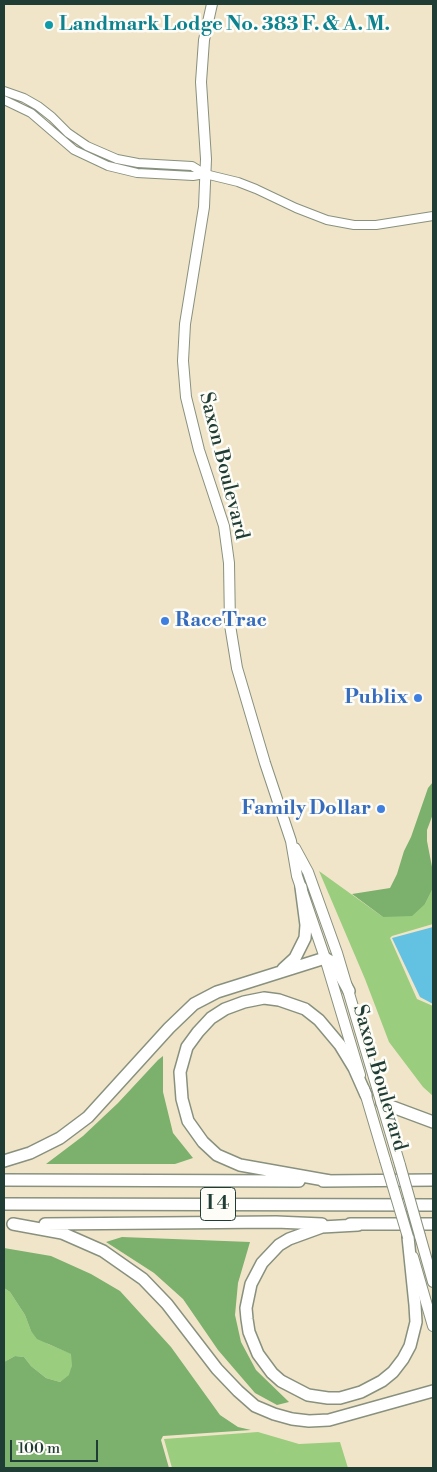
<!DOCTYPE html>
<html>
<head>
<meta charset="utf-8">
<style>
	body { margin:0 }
	#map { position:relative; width:437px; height:1472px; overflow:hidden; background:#f1e5c9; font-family:"Libre Bodoni",serif }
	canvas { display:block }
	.frame { position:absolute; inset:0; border:5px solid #1f3d34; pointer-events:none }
	.scale { position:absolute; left:10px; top:1440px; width:88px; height:22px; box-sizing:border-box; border:2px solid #1f3d34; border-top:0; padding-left:6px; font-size:15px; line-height:18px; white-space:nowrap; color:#1f3d34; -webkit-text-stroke:4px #fdfcf7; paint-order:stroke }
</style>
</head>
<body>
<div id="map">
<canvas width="437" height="1472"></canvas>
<div class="frame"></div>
<div class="scale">100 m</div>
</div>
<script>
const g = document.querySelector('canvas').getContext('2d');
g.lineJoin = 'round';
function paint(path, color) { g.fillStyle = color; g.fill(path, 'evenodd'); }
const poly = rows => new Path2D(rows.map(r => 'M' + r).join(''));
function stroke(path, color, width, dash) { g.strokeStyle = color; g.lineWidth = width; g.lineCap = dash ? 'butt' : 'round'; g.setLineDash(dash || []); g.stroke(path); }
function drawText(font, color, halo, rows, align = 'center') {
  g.font = font + ' "Libre Bodoni",serif'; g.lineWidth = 5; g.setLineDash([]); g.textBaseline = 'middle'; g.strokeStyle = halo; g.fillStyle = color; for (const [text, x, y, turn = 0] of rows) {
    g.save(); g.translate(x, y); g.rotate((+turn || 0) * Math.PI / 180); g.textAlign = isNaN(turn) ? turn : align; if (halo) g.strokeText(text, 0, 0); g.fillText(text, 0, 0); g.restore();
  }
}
const green = poly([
	[319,871,383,917,425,904,433,888,433,924,392,936,390,938,417,999,433,1006,433,1096,423,1087,389,1042,365,979],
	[4,1288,10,1292,25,1315,31,1331,48,1344,72,1354,72,1365,70,1375,60,1382,46,1378,31,1366,24,1357,15,1356,4,1362],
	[258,1432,299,1444,340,1442,348,1468,172,1468,164,1439]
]);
const forest = poly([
	[433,782,433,814,427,830,427,841,433,872,433,888,425,904,412,916,383,917,352,894,390,888,397,874,404,851,411,837,428,788],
	[163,1056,163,1092,173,1133,193,1158,175,1164,46,1164,83,1136,118,1103,158,1060],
	[122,1237,250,1242,238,1283,235,1315,241,1342,256,1370,289,1402,277,1405,255,1393,218,1350,183,1299,154,1273,106,1242],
	[4,1248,51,1256,91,1274,120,1291,171,1347,220,1415,238,1427,251,1430,163,1436,161,1440,169,1468,4,1468,4,1362,15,1356,24,1357,31,1366,46,1378,60,1382,69,1375,72,1365,71,1354,37,1339,31,1331,25,1315,10,1292,4,1288]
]);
const water = poly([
	[433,927,433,1004,420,997,392,938]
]);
const minor = poly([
	[4,91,24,98,38,106,52,117,68,133,87,146,117,159,138,163,192,166,205,174,238,182,256,189,296,208,327,220,354,225,376,225,433,216],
	[4,100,31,113,74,150,108,166,137,173,193,176,205,174]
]);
const major = poly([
	[212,4,204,40,201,82,206,159,204,207,185,324,183,361,186,397,199,450,224,526,229,563,230,625,237,668,265,763,291,841,297,876,325,958,360,1075],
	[295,848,308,872,337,953,400,1165],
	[364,1089,385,1160],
	[420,1236,433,1282],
	[413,1257,433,1326]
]);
const highway = poly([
	[283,969,295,958,305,938,306,925,301,887],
	[382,1103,433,1122],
	[4,1161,30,1153,60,1138,88,1117,169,1028,194,1004,217,992,325,958,332,962,338,971,349,991],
	[4,1180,299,1181],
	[323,1181,433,1180],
	[330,1181,240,1165,217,1155,203,1142,188,1121,182,1099,180,1072,187,1047,198,1032,211,1018,225,1009,244,1002,264,998,279,1000,305,1009,319,1020,340,1045,354,1068,366,1095],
	[4,1204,433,1205],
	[13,1224,62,1233,103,1251,143,1279,167,1304,217,1369,238,1391,255,1406,274,1414,292,1419,309,1421,329,1420,433,1391],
	[45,1224,276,1222,322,1224],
	[350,1224,433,1224],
	[358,1225,322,1227,289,1239,279,1245,262,1263,251,1284,246,1308,247,1319,249,1332,258,1354,272,1373,281,1381,308,1395,328,1398,340,1398,361,1392,382,1381,393,1372,403,1359,410,1346,416,1322,415,1305,408,1237]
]);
const majorBridge = poly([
	[385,1160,408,1237],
	[400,1165,420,1236]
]);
const markers = [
	[49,25,5,"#0f9aa8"],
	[165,621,5,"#3f7fe0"],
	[418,698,5,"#3f7fe0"],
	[381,809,5,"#3f7fe0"]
];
const shields = [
	[218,1204,35]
];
const shieldNames = [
	["I 4",218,1204]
];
const cultureNames = [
	["Landmark Lodge No. 383 F. & A. M.",59,25]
];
const streetNames = [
	["Saxon Boulevard",223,466,76],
	["Saxon Boulevard",379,1078,74]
];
const shopNames = [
	["RaceTrac",175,621,"left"],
	["Publix",408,698],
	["Family Dollar",371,809]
];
paint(green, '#9acd7e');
paint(forest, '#7bb06d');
paint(water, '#63c2e1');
stroke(minor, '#88917e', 10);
stroke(major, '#88917e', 12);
stroke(highway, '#88917e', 14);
stroke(minor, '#fff', 8);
stroke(major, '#fff', 10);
stroke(highway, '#fff', 11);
stroke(majorBridge, '#88917e', 12, []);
stroke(majorBridge, '#fff', 10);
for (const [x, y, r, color] of markers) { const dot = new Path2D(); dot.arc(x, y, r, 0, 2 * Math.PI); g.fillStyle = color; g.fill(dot); stroke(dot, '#fdfcf7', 2); }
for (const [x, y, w] of shields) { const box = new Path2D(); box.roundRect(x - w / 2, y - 16.5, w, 33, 4); g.fillStyle = '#fdfcf7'; g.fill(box); stroke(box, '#1f3d34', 1); }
drawText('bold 19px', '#1f3d34', null, shieldNames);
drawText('bold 20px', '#0d838f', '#fdfcf7', cultureNames, 'left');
drawText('20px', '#1f3d34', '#fdfcf7', streetNames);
drawText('bold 20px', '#366cbe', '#fdfcf7', shopNames, 'right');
</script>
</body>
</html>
